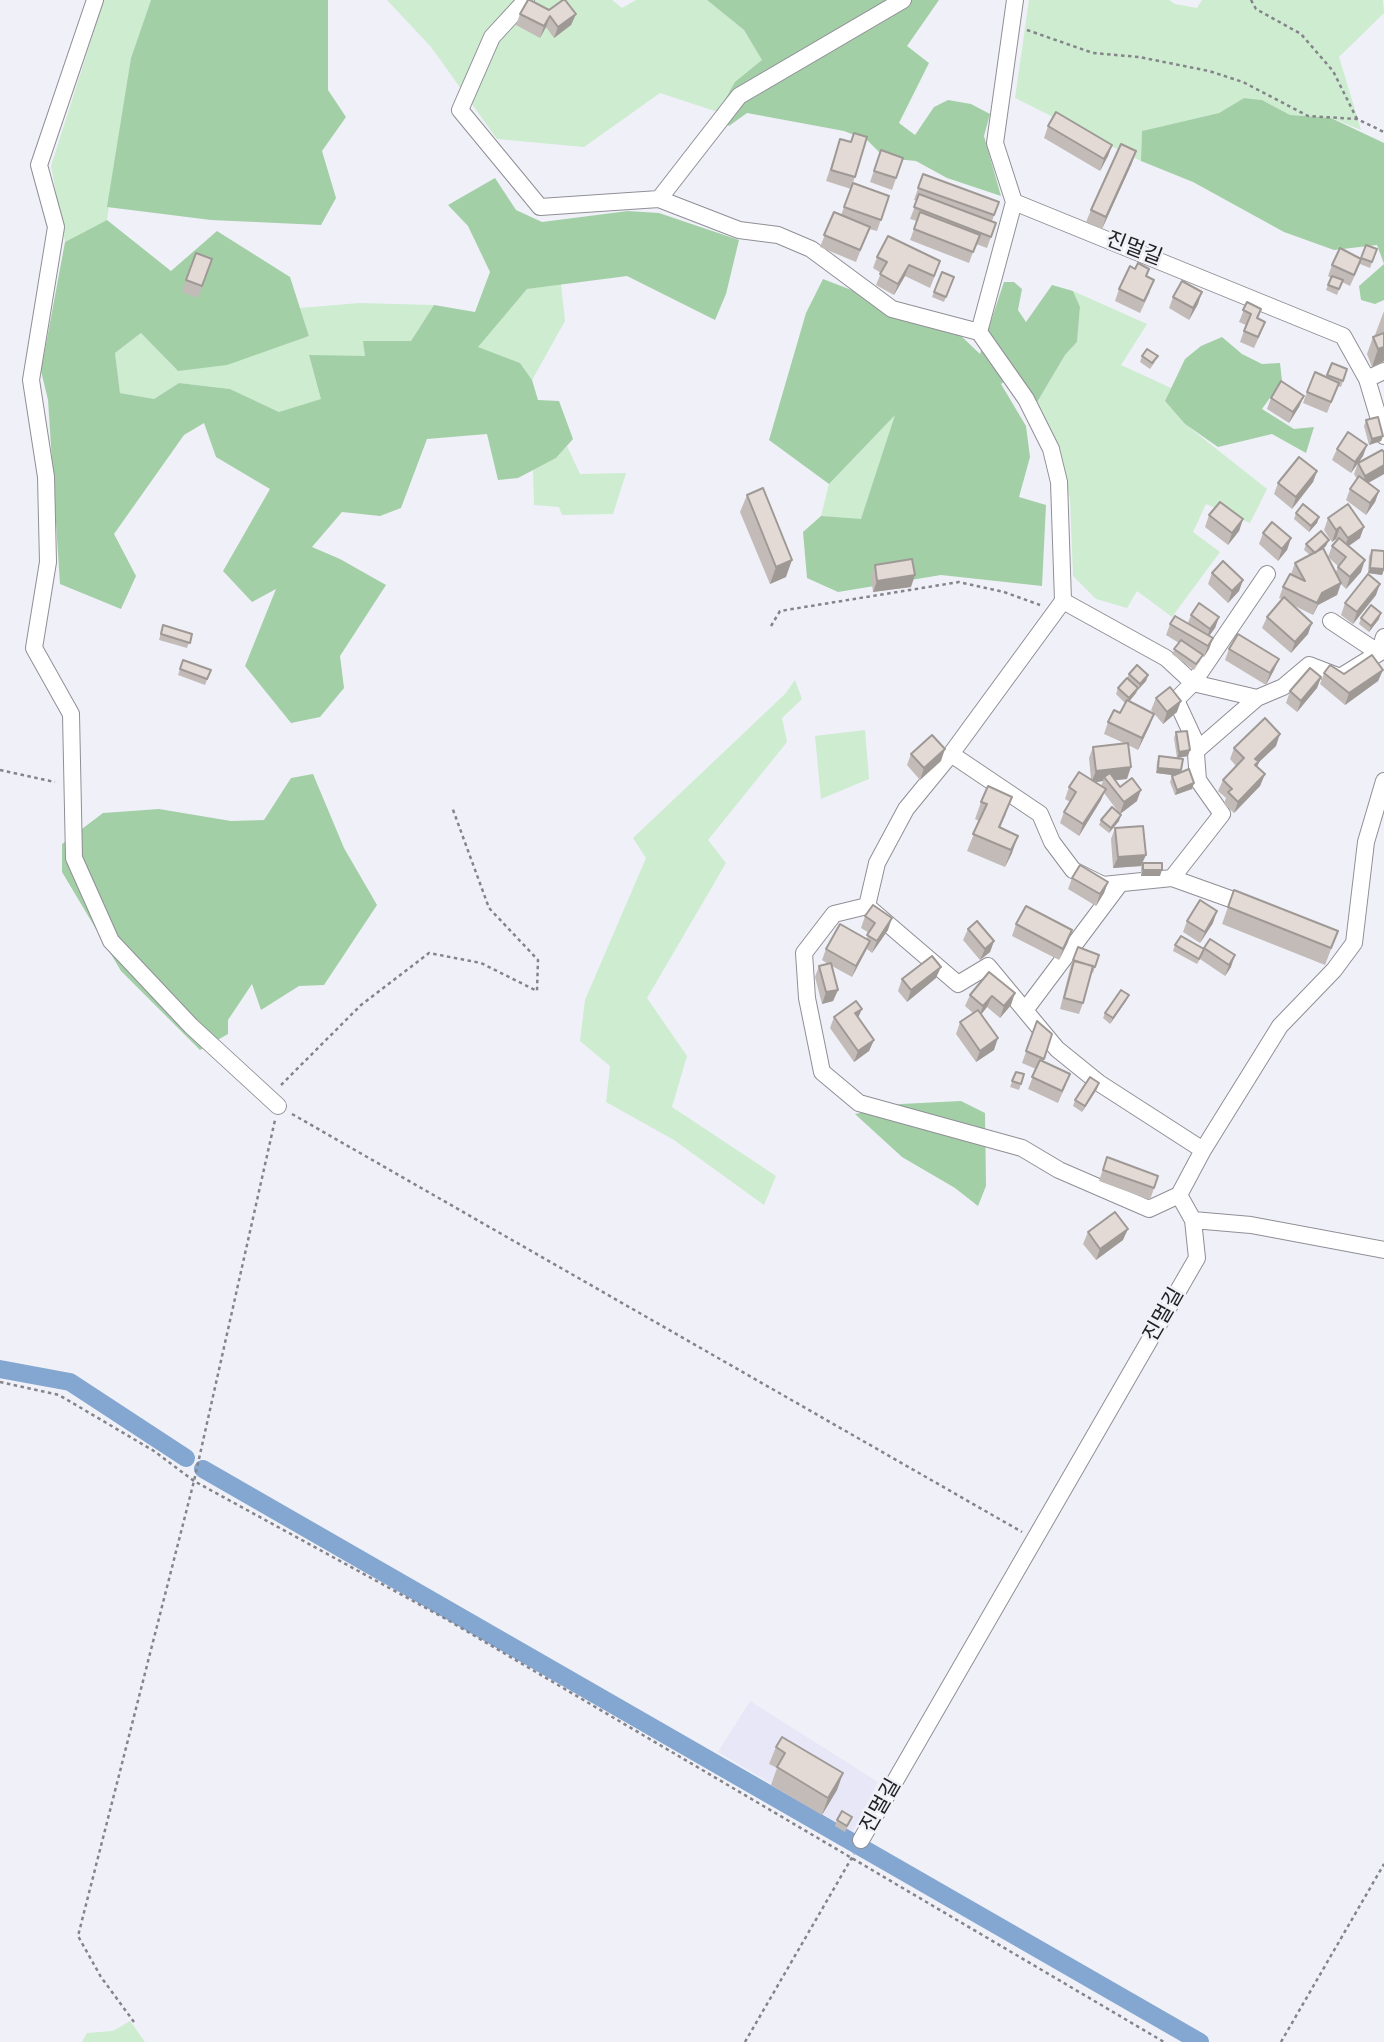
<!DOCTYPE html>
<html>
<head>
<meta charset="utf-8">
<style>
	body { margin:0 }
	canvas { display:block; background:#f0f0f8 }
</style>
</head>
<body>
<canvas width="1384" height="2042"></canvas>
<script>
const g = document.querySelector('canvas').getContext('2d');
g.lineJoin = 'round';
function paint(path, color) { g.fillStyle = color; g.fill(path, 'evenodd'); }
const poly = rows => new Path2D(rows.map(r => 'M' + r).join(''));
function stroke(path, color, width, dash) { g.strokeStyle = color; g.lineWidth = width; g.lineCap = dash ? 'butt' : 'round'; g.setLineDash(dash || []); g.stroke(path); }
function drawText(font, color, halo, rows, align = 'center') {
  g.font = font + ' "Fira Sans","Noto Sans KR",sans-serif'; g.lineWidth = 5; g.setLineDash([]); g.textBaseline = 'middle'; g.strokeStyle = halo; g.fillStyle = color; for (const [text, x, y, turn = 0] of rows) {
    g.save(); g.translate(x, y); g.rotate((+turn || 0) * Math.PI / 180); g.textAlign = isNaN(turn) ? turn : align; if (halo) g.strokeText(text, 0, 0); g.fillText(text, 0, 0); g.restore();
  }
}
const built = poly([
	[750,1701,878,1782,853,1832,718,1752]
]);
const green = poly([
	[104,0,151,0,131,58,107,220,65,242,51,166],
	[387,0,612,0,622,8,636,0,707,0,744,30,763,60,718,112,660,93,584,147,497,139,431,47],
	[1029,0,1169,0,1175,4,1197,8,1202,0,1383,0,1384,13,1339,57,1361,130,1332,118,1290,115,1262,100,1244,98,1219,113,1142,131,1141,161,1015,98],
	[561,284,565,321,532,380,520,363,477,347,527,289],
	[1073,291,1147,324,1121,365,1171,388,1165,401,1185,424,1267,489,1250,523,1206,504,1193,532,1220,552,1172,617,1137,591,1127,608,1096,599,1073,576,1070,499,1055,444,1036,404,1065,355,1077,342,1080,307],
	[359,303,434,305,411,341,364,341,365,356,309,356,322,399,279,412,230,389,179,383,154,399,120,393,115,353,141,333,178,371,309,336,300,308],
	[896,413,861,520,821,516,829,484],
	[567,446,580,474,626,473,613,514,562,515,559,507,534,505,533,470,556,458],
	[795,680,802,699,782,718,787,742,708,840,726,863,647,998,687,1056,672,1107,776,1176,764,1205,674,1140,606,1102,610,1066,580,1041,585,1000,646,858,633,838,785,694],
	[865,730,869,779,821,799,815,736],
	[130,2021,145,2042,82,2042,87,2033,113,2031]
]);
const forest = poly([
	[151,0,328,0,328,90,346,117,322,151,336,198,321,225,211,220,107,207,131,58],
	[707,0,939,0,907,46,929,63,899,123,915,135,934,107,948,100,971,104,990,114,984,136,1001,196,947,178,916,161,885,158,867,140,844,131,747,113,729,126,718,112,735,82,762,60,744,30],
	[1244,98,1262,100,1290,115,1331,118,1384,143,1384,300,1375,304,1361,300,1359,286,1384,264,1377,245,1334,250,1284,232,1193,182,1141,161,1142,131,1219,113],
	[495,178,516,210,542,222,628,211,659,213,739,240,726,294,715,320,627,276,527,289,478,347,520,363,532,380,538,400,559,401,573,439,556,458,518,478,498,480,487,434,427,439,401,508,380,516,342,512,312,547,340,559,386,585,340,656,344,688,320,717,291,723,245,666,276,589,252,602,223,571,270,489,216,457,204,423,184,435,114,534,136,576,121,609,60,584,48,400,41,371,65,242,107,220,171,271,217,231,290,277,309,336,227,365,178,371,141,333,115,353,120,393,154,399,179,383,230,389,279,412,321,399,309,355,365,356,363,341,411,341,434,305,475,312,490,272,468,226,448,205],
	[823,279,854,291,871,304,958,333,980,354,1004,282,1014,282,1022,289,1018,310,1026,322,1052,285,1073,291,1080,307,1077,342,1065,355,1036,404,1015,374,1001,384,1026,426,1030,457,1019,497,1046,505,1042,586,941,575,838,592,807,578,803,532,821,516,861,519,895,415,829,484,769,440,806,313],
	[1222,337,1242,354,1262,364,1280,363,1282,381,1262,409,1294,429,1314,427,1306,453,1272,434,1218,447,1185,424,1165,401,1185,359,1201,346],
	[313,774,344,848,377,905,324,985,299,986,261,1010,252,984,228,1020,228,1034,200,1050,121,971,62,872,62,844,103,813,159,809,231,821,264,820,291,778],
	[961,1101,985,1113,986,1186,978,1206,955,1188,902,1157,855,1114,901,1104]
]);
const canal = poly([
	[0,1369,70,1382,186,1458],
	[203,1469,1200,2042]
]);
const path = poly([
	[1251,0,1256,9,1301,34,1333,71,1357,119],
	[1027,30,1093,53,1139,57,1209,71,1243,82,1308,116,1357,119,1384,132],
	[771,626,780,611,959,582,1004,592,1040,605],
	[0,770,55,782],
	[281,1085,361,1005,429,953,481,963,537,991,538,960,489,908,452,807],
	[292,1114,1022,1532],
	[0,1382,59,1395,154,1451,194,1481,446,1619,1164,2042],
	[134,2022,101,1977,78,1936,194,1481,275,1120],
	[745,2042,854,1854],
	[1281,2042,1384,1864]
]);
const minor = poly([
	[95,0,39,165,56,227,31,380,46,477,48,562,34,648,71,714,74,858,111,941,191,1026,278,1106],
	[526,0,492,37,460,110,540,207,659,199,739,96,903,0],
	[1015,0,995,143,1014,202,1343,336,1367,379,1384,436],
	[659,199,739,230,778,235,811,249,892,309,979,332],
	[1367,379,1384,371],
	[1267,574,1193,683,1257,698,1283,687,1309,665,1340,677,1379,653],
	[1063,601,1166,658,1193,683,1176,700,1195,741,1198,780,1222,814,1172,878],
	[1331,621,1379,653,1384,637],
	[1196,751,1257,698],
	[951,754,1040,814,1052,842,1073,870,1103,885,1172,878,1250,906],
	[867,906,877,863,906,809,951,754,1063,601,1059,482,1051,449,1026,399,979,332,1014,202],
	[1026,1009,1119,885],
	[1179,1195,1149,1209,1059,1170,1022,1148,859,1103,822,1072,807,998,804,953,834,914,867,906,958,984,988,966,1057,1049,1099,1083,1203,1150],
	[1193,1220,1251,1225,1384,1250],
	[861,1840,1197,1258,1193,1220,1179,1195,1203,1150,1280,1026,1334,970,1354,943,1366,842,1384,781]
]);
const wall = poly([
	[549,10,576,14,571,25,554,38,546,27,540,38,516,25,520,14],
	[1048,126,1112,145,1108,156,1100,171,1044,138],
	[867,137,853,183,889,196,877,231,869,229,856,262,820,247,834,212,841,215,851,189,826,181,840,139,850,142],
	[881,150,903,158,892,190,870,182],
	[1132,163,1102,229,1086,222,1091,210],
	[923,174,999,202,992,221,996,223,987,248,976,244,969,263,910,240,917,221,910,219,917,201,914,200],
	[1377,249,1370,268,1360,264,1350,286,1342,282,1337,295,1326,290,1331,278,1328,276,1332,265,1361,258],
	[196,253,212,259,198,298,182,292],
	[877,257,936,273,930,288,905,276,894,295,876,285,881,273,873,268],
	[942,272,954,277,944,302,932,297],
	[1147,276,1150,292,1140,313,1115,301,1119,289],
	[1173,297,1198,304,1189,320,1169,308],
	[1247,302,1261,309,1258,318,1261,333,1254,348,1240,342,1246,325,1239,322],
	[1384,311,1384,361,1372,367,1367,354,1373,337,1376,336,1375,335],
	[1142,356,1155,362,1150,369,1140,362],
	[1332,363,1347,369,1341,387,1338,386,1327,413,1303,403,1307,392,1326,377],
	[1304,396,1299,407,1289,423,1267,409,1271,398],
	[1366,420,1383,436,1381,441,1369,445,1364,426],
	[1367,445,1363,456,1351,473,1332,460,1337,449],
	[1384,452,1384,474,1368,483,1379,491,1375,502,1366,515,1346,500,1350,489,1357,479,1354,474,1358,463],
	[1317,471,1313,482,1292,509,1274,494,1278,483],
	[747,495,786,577,770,584,740,512],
	[1296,513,1319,517,1317,523,1309,532,1294,519],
	[1209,515,1243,519,1239,531,1228,545,1205,527],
	[1328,518,1360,538,1349,546,1361,572,1346,589,1341,584,1337,595,1318,605,1313,615,1291,604,1308,634,1291,653,1262,628,1267,617,1282,599,1279,598,1283,587,1291,574,1295,563,1310,555,1304,550,1306,544,1326,546,1323,548,1336,572,1338,566,1328,557,1332,546,1337,540,1336,539,1332,542,1324,530],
	[1263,533,1291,538,1287,550,1278,561,1259,544],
	[1372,550,1384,551,1384,570,1382,575,1368,573,1369,556],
	[875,565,911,587,873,592,871,577],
	[1212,573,1243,580,1239,591,1228,603,1208,584],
	[1376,595,1353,624,1341,615,1345,603],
	[1191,615,1219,617,1215,628,1209,636,1213,638,1209,649,1204,657,1202,656,1200,661,1194,670,1172,654,1179,643,1166,635,1170,624,1188,623],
	[1361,618,1379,619,1369,632,1359,624],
	[163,625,192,634,187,648,159,640],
	[1229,649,1279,659,1274,670,1266,685,1225,660],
	[183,660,211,670,205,685,178,675],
	[1383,670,1378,681,1345,705,1320,684,1324,673,1344,674],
	[1129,674,1148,675,1146,681,1138,689,1136,693,1129,702,1150,725,1138,750,1128,745,1127,779,1115,780,1120,787,1137,801,1120,814,1104,793,1101,800,1079,836,1060,823,1064,812,1070,802,1065,799,1069,787,1091,779,1089,758,1093,747,1124,743,1104,734,1108,722,1120,713,1125,703,1116,694,1118,688,1127,678],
	[1103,781,1101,786,1095,782],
	[1321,677,1317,688,1297,712,1286,703,1290,691],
	[1156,698,1177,712,1163,724,1151,710],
	[1176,732,1188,756,1177,758,1174,738],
	[1276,746,1259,762,1257,767,1265,774,1260,786,1234,813,1224,804,1226,798,1218,791,1223,780,1236,766,1230,759,1234,748],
	[911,754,941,761,920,780,907,765],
	[1159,756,1181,770,1180,773,1194,783,1192,789,1175,795,1170,782,1172,776,1174,775,1156,773,1157,762],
	[981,802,1006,814,1000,828,1012,853,1005,867,967,851,979,821,975,819],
	[1101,820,1119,821,1109,833,1099,825],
	[1115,828,1143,863,1160,876,1141,876,1141,866,1113,868,1111,839],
	[1072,878,1108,882,1104,893,1096,906,1068,889],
	[1234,890,1338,931,1325,965,1222,924],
	[865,916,888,930,872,953,867,949,852,977,832,966,838,990,833,1001,822,1004,815,977,819,966,828,964,822,960,826,949,866,939,869,933,861,928],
	[1187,921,1213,923,1200,943,1183,932],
	[1016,924,1068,942,1059,960,1012,936],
	[968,929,994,941,990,952,980,960,963,940],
	[1210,939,1231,967,1225,976,1200,959,1197,964,1173,951,1175,945,1204,949],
	[1078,947,1099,955,1093,973,1091,973,1083,1003,1079,1014,1060,1009,1071,965],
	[989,972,1011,1005,1000,1018,987,1007,981,1015,994,1050,976,1062,956,1034,960,1022,973,1013,965,1006,970,995],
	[936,978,907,1002,898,991,902,979],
	[1126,1001,1110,1024,1103,1018,1105,1013],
	[834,1017,858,1018,874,1040,869,1051,854,1062,830,1028],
	[1037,1021,1052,1034,1043,1061,1066,1085,1058,1103,1028,1089,1036,1069,1022,1063],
	[1016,1072,1021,1084,1019,1090,1010,1087],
	[1097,1089,1082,1112,1073,1106,1075,1100],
	[1107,1157,1158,1176,1150,1200,1099,1181],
	[1088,1232,1123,1240,1096,1260,1083,1244],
	[776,1747,843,1773,837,1790,822,1815,771,1785,777,1768,769,1764],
	[852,1817,845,1832,835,1826,837,1820]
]);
const shadedWall = poly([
	[576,14,571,25,554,38,558,27],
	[550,16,546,27,540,38,544,26],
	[1112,145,1108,156,1100,171,1104,159],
	[1136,151,1132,163,1102,229,1106,217],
	[909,265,905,276,894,295,898,284],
	[1202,292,1198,304,1189,320,1193,308],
	[1384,347,1384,361,1372,367,1378,349],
	[1304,396,1299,407,1289,423,1293,412],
	[1383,436,1381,441,1369,445,1372,439],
	[1367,445,1363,456,1351,473,1355,462],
	[1384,465,1384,474,1361,487,1365,476],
	[1317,471,1313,482,1292,509,1296,497],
	[1379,491,1375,502,1366,515,1370,503],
	[1319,517,1317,523,1309,532,1311,526],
	[1243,519,1239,531,1228,545,1232,533],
	[1340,527,1336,539,1332,542,1336,530],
	[1364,527,1360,538,1344,549,1348,538],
	[1291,538,1287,550,1278,561,1282,549],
	[1329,540,1326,546,1313,558,1315,553],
	[792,560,786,577,770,584,776,567],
	[1365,560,1361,572,1346,589,1350,577],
	[1370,568,1384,569,1382,575,1368,573],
	[915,575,911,587,873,592,877,581],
	[1243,580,1239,591,1228,603,1232,591],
	[1341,583,1337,595,1318,605,1313,615,1322,593],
	[1380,584,1376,595,1353,624,1357,612],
	[1381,613,1379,619,1369,632,1371,626],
	[1219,617,1215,628,1206,640,1210,629],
	[1312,623,1308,634,1291,653,1295,642],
	[1213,638,1209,649,1204,657,1208,646],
	[1279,659,1274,670,1266,685,1270,673],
	[1383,670,1378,681,1345,705,1349,693],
	[1148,675,1146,681,1138,690,1140,684],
	[1321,677,1317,688,1297,712,1301,701],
	[1138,688,1136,693,1127,704,1129,698],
	[1181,701,1177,712,1163,724,1167,712],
	[1154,714,1150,725,1138,750,1142,738],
	[1280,734,1276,746,1259,762,1255,772,1255,759],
	[945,749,941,761,920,780,924,768],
	[1190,750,1188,756,1177,758,1179,752],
	[1131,767,1127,779,1107,781,1104,777,1103,781,1091,783,1096,771],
	[1158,768,1181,770,1179,776,1156,773],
	[1265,774,1260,786,1234,813,1238,802],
	[1194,783,1192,789,1175,795,1177,790],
	[1106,789,1101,800,1079,836,1083,824],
	[1141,790,1137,801,1120,814,1124,802],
	[1121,815,1119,821,1109,833,1111,828],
	[1018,836,1012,853,1005,867,1011,850],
	[1146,855,1141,866,1113,868,1118,857],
	[1143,870,1162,870,1160,876,1141,876],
	[1108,882,1104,893,1096,906,1100,894],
	[1217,911,1213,923,1200,943,1205,932],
	[892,918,888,930,872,953,877,941],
	[1072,930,1068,942,1059,960,1063,949],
	[870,941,865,952,852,977,856,966],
	[994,941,990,952,980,960,985,949],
	[1235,955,1231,967,1225,976,1229,965],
	[941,967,936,978,907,1002,911,990],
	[838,990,833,1001,822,1004,826,992],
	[1015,993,1011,1005,1000,1018,1004,1006],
	[1129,995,1126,1001,1110,1024,1113,1018],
	[992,996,987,1007,979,1017,983,1006],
	[862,1009,857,1020,855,1013],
	[998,1038,994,1050,976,1062,980,1051],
	[874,1040,869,1051,854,1062,858,1051],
	[1099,1083,1097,1089,1082,1112,1085,1106],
	[1128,1229,1123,1240,1096,1260,1100,1249],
	[843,1773,837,1790,822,1815,828,1798]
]);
const building = poly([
	[528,0,530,0,549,10,563,0,565,0,576,14,558,27,550,16,544,26,520,14,528,0],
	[1056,112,1112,145,1104,159,1048,126,1056,112],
	[854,133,867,137,855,177,831,170,840,139,851,142,854,133],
	[1121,144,1136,151,1106,217,1091,210,1121,144],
	[881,150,903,158,896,178,874,171,881,150],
	[923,174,999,202,994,215,918,188,923,174],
	[853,183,889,196,881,220,844,207,853,183],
	[919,194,996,223,991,237,914,207,919,194],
	[834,212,870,227,860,250,824,235,834,212],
	[920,212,980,235,973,252,914,229,920,212],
	[888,236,940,261,934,276,909,265,898,284,880,274,887,262,877,257,888,236],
	[1366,245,1377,249,1372,262,1361,258,1366,245],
	[1340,248,1361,259,1354,275,1332,265,1340,248],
	[196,253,212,259,202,286,186,280,196,253],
	[1138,263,1149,269,1146,276,1154,280,1144,301,1119,289,1130,266,1135,269,1138,263],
	[942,272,954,277,946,297,934,292,942,272],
	[1332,276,1343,280,1339,289,1328,285,1332,276],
	[1182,281,1202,292,1193,308,1173,297,1182,281],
	[1247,302,1261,309,1257,318,1265,322,1258,337,1244,331,1251,314,1243,310,1247,302],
	[1384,333,1384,347,1378,349,1373,337,1384,333],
	[1147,349,1158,356,1152,363,1142,356,1147,349],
	[1332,363,1347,369,1343,381,1327,375,1332,363],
	[1315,372,1339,383,1331,402,1307,392,1315,372],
	[1281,381,1304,396,1293,412,1271,398,1281,381],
	[1378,417,1383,436,1372,439,1366,420,1378,417],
	[1348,432,1367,445,1355,462,1337,449,1348,432],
	[1382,450,1384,452,1384,465,1365,476,1358,463,1382,450],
	[1299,457,1317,471,1296,497,1278,483,1299,457],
	[1359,476,1379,491,1370,503,1350,489,1359,476],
	[763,488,792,560,776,567,747,495,763,488],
	[1220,502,1243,519,1232,533,1209,515,1220,502],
	[1303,504,1319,517,1311,526,1296,513,1303,504],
	[1348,504,1364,527,1348,538,1340,527,1336,530,1328,518,1348,504],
	[1272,522,1291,538,1282,549,1263,533,1272,522],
	[1321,531,1329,540,1315,553,1306,544,1321,531],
	[1339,538,1365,560,1350,577,1338,567,1346,557,1332,546,1339,538],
	[1323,548,1341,583,1322,593,1317,603,1283,587,1290,574,1305,581,1295,563,1323,548],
	[1372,550,1384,551,1384,569,1370,568,1372,550],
	[912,559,915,575,877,581,875,565,912,559],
	[1223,561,1243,580,1232,591,1212,573,1223,561],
	[1368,574,1380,584,1357,612,1345,603,1368,574],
	[1284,597,1312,623,1295,642,1267,617,1284,597],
	[1199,603,1219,617,1210,629,1191,615,1199,603],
	[1371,605,1381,613,1371,626,1361,618,1371,605],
	[1175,616,1213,638,1208,646,1170,624,1175,616],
	[163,625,192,634,190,643,161,634,163,625],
	[1238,634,1279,659,1270,673,1229,649,1238,634],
	[1181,640,1203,655,1196,664,1174,649,1181,640],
	[1372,655,1383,670,1349,693,1324,673,1330,665,1344,674,1372,655],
	[183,660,211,670,207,679,180,669,183,660],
	[1137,665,1148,675,1140,684,1129,674,1137,665],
	[1310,668,1321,677,1301,701,1290,691,1310,668],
	[1127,678,1138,688,1129,698,1118,688,1127,678],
	[1170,687,1181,701,1167,712,1156,698,1170,687],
	[1127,700,1154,714,1142,738,1108,722,1114,710,1120,713,1127,700],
	[1265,718,1280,734,1255,759,1259,761,1255,765,1265,774,1238,802,1228,792,1232,789,1223,780,1244,758,1234,748,1265,718],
	[1187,731,1190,750,1179,752,1176,732,1187,731],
	[932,735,945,749,924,768,911,754,932,735],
	[1128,743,1131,767,1096,771,1093,747,1128,743],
	[1159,756,1183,759,1181,770,1158,768,1159,756],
	[1189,769,1194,783,1177,790,1172,776,1189,769],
	[1079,772,1106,789,1083,824,1064,812,1076,792,1069,787,1079,772],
	[1110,773,1120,787,1132,778,1141,790,1124,802,1104,777,1110,773],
	[988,786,1012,797,999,827,1018,836,1011,850,973,834,987,804,981,802,988,786],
	[1112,807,1121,815,1111,828,1101,820,1112,807],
	[1143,826,1146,855,1118,857,1115,828,1143,826],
	[1143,863,1162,863,1162,870,1143,870,1143,863],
	[1080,865,1108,882,1100,894,1072,878,1080,865],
	[1234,890,1338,931,1331,948,1228,907,1234,890],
	[1200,900,1217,911,1205,932,1187,921,1200,900],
	[873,905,892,918,877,941,867,935,875,923,865,916,873,905],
	[1026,906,1072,930,1063,949,1016,924,1026,906],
	[977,921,994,941,985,949,968,929,977,921],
	[840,924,870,941,856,966,826,949,840,924],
	[1181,936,1204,949,1199,959,1175,945,1181,936],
	[1210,939,1235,955,1229,965,1204,948,1210,939],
	[1078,947,1099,955,1095,967,1073,960,1078,947],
	[932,956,941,967,911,990,902,979,932,956],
	[1074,961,1093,966,1083,1003,1064,998,1074,961],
	[831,963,838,990,826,992,819,966,831,963],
	[989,972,1015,993,1004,1006,992,996,983,1006,970,995,989,972],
	[1121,990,1129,995,1113,1018,1105,1013,1121,990],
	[856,1001,862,1009,855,1013,874,1040,858,1051,834,1017,856,1001],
	[978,1010,998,1038,980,1051,960,1022,978,1010],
	[1037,1021,1052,1034,1044,1059,1026,1051,1037,1021],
	[1040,1060,1070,1074,1062,1091,1032,1077,1040,1060],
	[1016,1072,1024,1074,1021,1084,1012,1081,1016,1072],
	[1090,1077,1099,1083,1085,1106,1075,1100,1090,1077],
	[1107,1157,1158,1176,1154,1188,1103,1170,1107,1157],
	[1115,1212,1128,1229,1100,1249,1088,1232,1115,1212],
	[782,1737,843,1773,828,1798,777,1767,785,1753,776,1747,782,1737],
	[842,1811,852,1817,847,1826,837,1820,842,1811]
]);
const streetNames = [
	["진멀길",1134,249,21],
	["진멀길",1164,1315,-60],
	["진멀길",881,1806,-60]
];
paint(built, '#e8e7f8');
paint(green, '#cdecd0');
paint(forest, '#a3cfa7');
stroke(canal, '#84a7d1', 18);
stroke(minor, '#908f97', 18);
stroke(path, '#84848a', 2.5, [3.5, 3.5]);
stroke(minor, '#fff', 16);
paint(wall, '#c3bbb8');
paint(shadedWall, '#9f9996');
paint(building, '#e3dad6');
stroke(building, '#9f9996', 2);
drawText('21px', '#222225', '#f0f0f8', streetNames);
</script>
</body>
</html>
